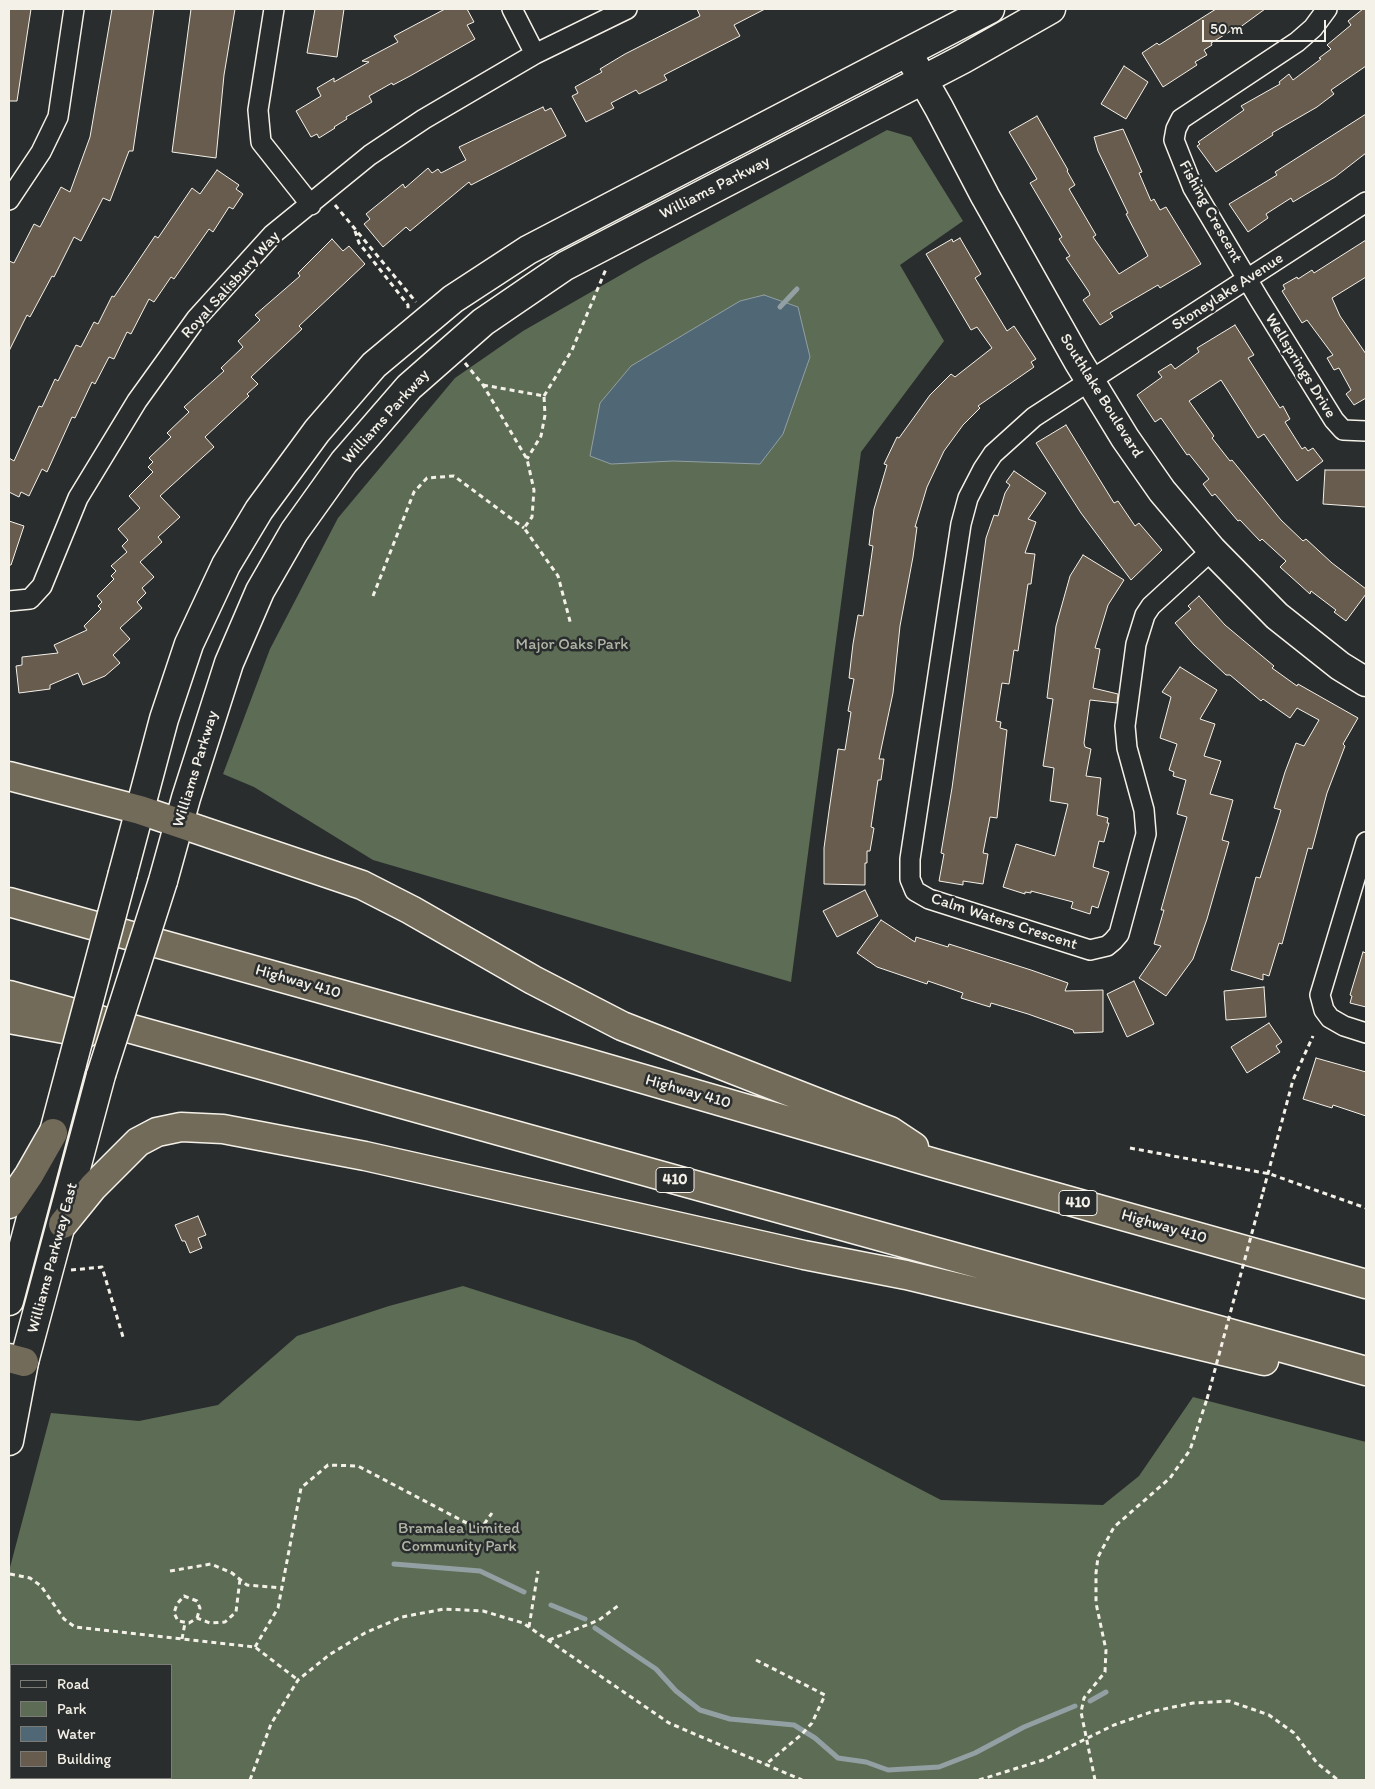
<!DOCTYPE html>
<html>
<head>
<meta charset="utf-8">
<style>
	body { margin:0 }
	#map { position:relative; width:1375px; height:1789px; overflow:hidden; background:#2a2d2e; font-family:Itim,sans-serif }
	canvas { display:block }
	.frame { position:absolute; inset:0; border:10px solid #f4f1e8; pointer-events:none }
	.legend { position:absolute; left:10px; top:1664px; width:162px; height:115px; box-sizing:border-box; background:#2a2d2e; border:1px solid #7b7b78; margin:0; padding:6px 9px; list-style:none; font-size:15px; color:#f4f1e8 }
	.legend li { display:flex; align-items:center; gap:10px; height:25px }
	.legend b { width:25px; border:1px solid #7b7b78 }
	.scale { position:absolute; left:1202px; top:20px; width:124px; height:22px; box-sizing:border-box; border:2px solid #f4f1e8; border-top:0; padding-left:6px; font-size:15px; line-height:18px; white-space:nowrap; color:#f4f1e8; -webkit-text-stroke:4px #2a2d2e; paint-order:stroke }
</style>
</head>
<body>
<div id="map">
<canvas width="1375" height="1789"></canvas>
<div class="frame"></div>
<ul class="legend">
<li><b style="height:6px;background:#2a2d2e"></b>Road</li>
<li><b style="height:14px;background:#5d6c54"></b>Park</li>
<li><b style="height:14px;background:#506875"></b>Water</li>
<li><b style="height:14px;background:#685c4f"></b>Building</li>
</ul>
<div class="scale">50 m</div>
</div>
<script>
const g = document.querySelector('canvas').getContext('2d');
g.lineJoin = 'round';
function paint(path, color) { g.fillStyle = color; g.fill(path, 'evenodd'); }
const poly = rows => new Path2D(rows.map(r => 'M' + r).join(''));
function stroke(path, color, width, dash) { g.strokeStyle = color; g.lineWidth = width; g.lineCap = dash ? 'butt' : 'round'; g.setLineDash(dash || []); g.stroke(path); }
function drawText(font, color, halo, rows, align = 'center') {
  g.font = font + ' Itim,sans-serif'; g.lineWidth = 5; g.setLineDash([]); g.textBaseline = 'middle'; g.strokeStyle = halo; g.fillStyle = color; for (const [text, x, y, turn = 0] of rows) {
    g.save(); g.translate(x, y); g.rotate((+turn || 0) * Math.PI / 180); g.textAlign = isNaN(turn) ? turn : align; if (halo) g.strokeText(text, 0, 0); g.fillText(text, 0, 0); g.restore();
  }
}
const green = poly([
	[887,130,911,137,963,221,900,265,944,341,861,452,791,982,373,860,254,787,223,774,270,649,338,518,455,378,523,331,645,261],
	[463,1286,635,1341,941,1500,1103,1505,1139,1476,1193,1397,1366,1442,1366,1780,9,1780,9,1571,51,1413,139,1421,218,1405,297,1336,389,1306],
	[171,1665,171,1778,11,1778,11,1665]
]);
const water = poly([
	[764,295,798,307,810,357,783,434,760,464,673,461,611,464,590,456,600,403,631,366,740,301,764,295]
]);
const stream = poly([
	[780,307,797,289],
	[394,1564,480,1571,524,1592],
	[551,1605,585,1619],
	[595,1628,656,1669,676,1691,700,1710,730,1719,794,1725,815,1738,838,1758,866,1762,888,1770,939,1767,975,1753,1024,1727,1075,1706],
	[1090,1701,1106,1692]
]);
const building = poly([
	[9,9,31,9,17,101,9,101,9,9],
	[112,9,154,9,133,151,129,151,110,201,103,198,81,241,74,237,54,277,52,276,30,317,27,315,9,351,9,261,14,263,34,224,40,227,61,187,70,192,90,137,112,9],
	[191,9,235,9,224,75,216,158,172,152,191,9],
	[315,9,344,9,337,57,307,53,315,9],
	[445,9,467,9,474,22,467,25,475,39,410,76,393,85,392,83,369,96,372,102,346,117,347,119,334,127,335,128,319,138,317,134,311,137,296,111,321,96,317,88,334,78,334,82,369,62,362,61,398,42,394,36,445,9],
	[697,9,765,9,734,25,740,36,664,75,667,80,639,94,636,90,611,103,614,108,586,122,572,96,578,93,575,87,602,72,600,69,625,54,700,16,697,9],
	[1216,9,1265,9,1235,31,1234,29,1211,43,1212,45,1204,50,1207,55,1195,62,1197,65,1163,87,1142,53,1157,43,1159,45,1216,9],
	[1363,9,1366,9,1366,66,1331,90,1334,94,1317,107,1272,133,1273,135,1216,172,1197,146,1200,144,1198,142,1244,110,1241,106,1280,84,1279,82,1289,74,1293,80,1321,59,1319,58,1331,49,1327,45,1351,25,1348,21,1363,9],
	[1124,66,1148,82,1126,119,1101,104,1124,66],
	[543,107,545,111,551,108,566,136,471,185,469,182,410,231,406,227,383,247,364,224,370,219,366,214,403,184,405,188,428,168,432,173,438,169,441,173,466,160,459,147,543,107],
	[1366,114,1366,153,1335,177,1293,202,1291,198,1266,214,1268,218,1248,232,1229,204,1277,175,1275,172,1366,114],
	[1037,116,1068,170,1067,171,1075,185,1069,189,1096,235,1093,237,1119,274,1148,256,1126,214,1128,213,1098,151,1094,137,1123,129,1142,172,1139,173,1151,201,1154,199,1160,210,1166,207,1201,264,1160,288,1158,285,1110,313,1113,317,1100,325,1083,300,1090,295,1089,292,1066,258,1070,256,1059,239,1062,237,1030,183,1037,179,1009,132,1037,116],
	[217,170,239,185,236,189,243,194,233,209,229,207,213,232,209,229,174,279,171,277,154,302,149,299,131,334,127,332,114,359,109,357,95,384,92,382,75,418,72,417,47,472,42,469,29,496,21,492,19,497,9,492,9,458,14,461,39,406,42,407,55,379,58,381,76,345,81,347,94,322,98,324,112,296,114,297,155,236,158,238,192,188,200,194,217,170],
	[960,238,981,274,975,278,1007,331,1014,326,1036,359,1031,362,1034,367,978,406,980,408,963,425,944,451,927,487,915,527,917,527,913,557,900,626,893,693,879,759,884,759,881,780,878,780,871,827,874,828,870,851,867,851,867,863,865,863,865,885,824,884,824,848,829,811,838,749,845,750,849,725,851,712,848,711,854,679,849,678,853,644,858,615,863,616,873,546,869,545,874,509,887,465,884,464,897,437,899,438,930,395,951,374,955,377,992,348,977,327,971,330,926,254,952,239,953,242,960,238],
	[332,239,343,251,349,246,365,264,299,326,302,329,251,377,258,384,247,394,249,396,205,437,214,447,160,496,180,517,158,537,162,542,140,562,154,577,142,588,146,593,137,602,142,608,120,628,130,639,113,655,120,663,105,676,83,685,78,673,50,685,50,689,19,693,16,666,22,665,22,657,58,653,54,645,87,630,84,626,101,609,98,606,102,602,97,596,114,579,111,576,116,571,111,566,127,552,122,546,128,540,118,529,140,508,129,496,153,472,148,467,153,462,149,458,171,437,167,433,189,412,184,407,224,371,221,368,243,347,238,341,260,320,255,315,300,276,298,273,332,239],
	[1366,240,1366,277,1332,298,1340,316,1366,354,1366,398,1354,405,1346,394,1351,390,1339,368,1334,370,1327,358,1333,355,1307,320,1302,323,1282,291,1285,289,1283,285,1297,277,1298,279,1312,270,1314,273,1366,240],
	[1235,325,1254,355,1248,358,1280,408,1283,406,1290,419,1285,422,1302,449,1305,447,1308,451,1313,448,1323,461,1297,481,1264,434,1258,438,1221,380,1189,401,1214,436,1212,438,1230,461,1232,460,1281,520,1303,541,1306,539,1332,563,1366,589,1366,594,1346,621,1334,612,1336,610,1311,591,1310,594,1280,567,1286,561,1262,539,1260,541,1240,520,1238,521,1215,494,1212,496,1203,484,1209,479,1189,454,1187,455,1161,418,1155,422,1137,395,1162,377,1158,372,1171,364,1175,369,1199,352,1197,348,1235,325],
	[1066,425,1114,503,1118,501,1135,526,1139,523,1162,550,1131,580,1081,513,1036,443,1066,425],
	[1325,470,1366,470,1366,507,1323,504,1325,470],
	[1014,471,1046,493,1028,519,1036,522,1025,553,1035,554,1031,584,1028,584,1018,651,1014,650,1009,684,1002,683,996,721,1001,722,1000,728,1007,730,997,818,990,817,983,853,988,854,983,884,963,881,963,885,939,881,944,854,941,853,952,788,986,538,994,515,998,516,1005,493,1010,485,1006,482,1014,471],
	[9,521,24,526,11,565,9,565,9,521],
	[1083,555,1124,580,1108,605,1095,648,1100,649,1093,688,1118,694,1117,703,1090,700,1084,743,1085,747,1091,749,1086,776,1101,778,1097,815,1108,818,1107,823,1109,823,1104,842,1099,841,1093,867,1109,872,1098,908,1092,906,1090,914,1071,908,1073,902,1031,891,1031,893,1025,892,1025,894,1003,887,1016,844,1055,856,1068,804,1050,801,1054,768,1043,766,1053,699,1047,698,1056,626,1070,576,1083,555],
	[1199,596,1225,625,1274,666,1272,668,1297,686,1298,684,1358,718,1343,744,1345,746,1327,793,1312,849,1308,848,1282,944,1279,943,1269,976,1263,974,1263,980,1231,970,1256,877,1260,878,1281,810,1274,808,1285,772,1296,743,1304,746,1319,720,1297,708,1290,718,1263,699,1261,701,1230,675,1226,675,1194,645,1175,623,1191,609,1188,606,1199,596],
	[1180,667,1217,690,1200,719,1215,724,1204,756,1221,761,1210,794,1233,800,1222,840,1229,842,1207,919,1193,959,1166,996,1139,978,1161,946,1154,944,1164,910,1161,910,1187,817,1177,814,1186,780,1173,776,1174,772,1169,770,1177,744,1160,738,1171,697,1162,692,1180,667],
	[865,890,878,916,837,937,823,911,865,890],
	[881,920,915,942,916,937,948,947,949,944,1031,970,1068,983,1065,991,1103,990,1103,1032,1074,1033,1073,1030,1028,1014,991,1003,990,1007,961,998,963,993,928,981,927,984,877,967,857,953,881,920],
	[1363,952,1366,953,1366,1007,1350,1003,1352,996,1350,995,1363,952],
	[1134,981,1154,1024,1127,1037,1107,994,1134,981],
	[1264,987,1266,1017,1226,1020,1224,991,1264,987],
	[1269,1023,1282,1042,1276,1046,1280,1052,1247,1073,1231,1047,1269,1023],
	[1316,1058,1366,1072,1366,1116,1333,1105,1332,1108,1303,1099,1316,1058],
	[198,1216,206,1235,198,1238,202,1248,190,1253,185,1241,182,1241,175,1225,198,1216]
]);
const path = poly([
	[335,205,416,302],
	[355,231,359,243,408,305,408,310],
	[465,363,483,385,527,459,534,490,532,517,524,528,558,576,571,625],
	[483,385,544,396,545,415,541,436,527,459],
	[544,396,572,350,606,269],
	[373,596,414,492,427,478,454,476,524,528],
	[1130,1148,1270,1174,1366,1208],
	[1263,1192,1293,1080,1313,1036],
	[71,1270,102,1267,123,1337,126,1336],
	[170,1571,211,1564,232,1573,247,1585,282,1588],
	[10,1574,30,1578,41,1586,64,1619,75,1627,255,1647,298,1680],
	[197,1618,200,1608,197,1601,184,1596,177,1604,174,1613,178,1621,189,1623,197,1618,210,1623,225,1622,236,1612,240,1579],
	[529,1627,538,1571],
	[182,1639,185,1623],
	[549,1640,599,1620,619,1605],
	[255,1647,278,1608,301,1488,328,1465,358,1466,480,1530,492,1513],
	[756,1660,825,1695,812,1723,801,1735,765,1765],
	[250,1780,271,1724,298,1680,329,1655,365,1633,402,1617,444,1609,483,1611,523,1623,669,1723,802,1780],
	[979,1780,1043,1760,1114,1725,1154,1711,1193,1703,1229,1701,1269,1715,1294,1733,1317,1763,1338,1780],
	[1095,1780,1081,1712,1084,1698,1105,1672,1106,1650,1096,1603,1096,1573,1098,1557,1114,1527,1170,1478,1190,1450,1207,1399]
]);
const street = poly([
	[274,9,258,110,261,142,311,205],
	[512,9,535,54],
	[1327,9,1313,28,1297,42,1181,119,1176,129,1174,140,1193,188,1259,299,1334,420,1343,430,1366,431],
	[9,200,41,152,58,117,74,9],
	[1212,550,1151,606,1145,615,1136,644,1125,726,1127,748,1144,810,1146,834,1119,934,1113,941,1107,946,1090,950,929,899,915,891,910,879,910,859,961,524,968,498,983,469,993,454,1034,417,1366,202],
	[9,601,30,599,42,586,78,498,137,401,196,319,273,234,370,155,424,119,535,54,627,9],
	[1366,842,1320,995,1324,1010,1330,1018,1344,1026,1366,1033]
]);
const secondary = poly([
	[914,64,939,108,985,196,1078,361,1125,438,1162,491,1212,550,1277,616,1340,666,1366,682],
	[123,873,164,719,189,644,226,565,259,510,317,431,374,365,453,299,528,250,990,9],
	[163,881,186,798,229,663,260,591,294,532,344,462,409,387,483,322,565,266,963,59,1051,9],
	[9,1301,72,1064],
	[9,1441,24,1362,101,1075]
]);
const highway = poly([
	[9,776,140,810,362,885,411,910,533,980,622,1026,890,1131,914,1147],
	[9,902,581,1061,941,1165,1366,1284],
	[9,995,1366,1371],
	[9,1019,86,1033],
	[9,1204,29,1175,53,1133],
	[63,1224,93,1187,138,1142,157,1132,181,1127,223,1129,365,1156,804,1255,906,1275,1264,1361],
	[9,1358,24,1362]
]);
const pathBridge = poly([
	[1207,1399,1263,1192]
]);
const secondaryBridge = poly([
	[72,1064,123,873],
	[101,1075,163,881]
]);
const shields = [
	[675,1180,38],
	[1078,1203,38]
];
const shieldNames = [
	["410",675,1180],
	["410",1078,1203]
];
const streetNames = [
	["Williams Parkway",715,188,-27],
	["Fishing Crescent",1210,212,61],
	["Royal Salisbury Way",231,285,-48],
	["Stoneylake Avenue",1228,292,-33],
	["Wellsprings Drive",1300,366,58],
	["Southlake Boulevard",1101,396,58],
	["Williams Parkway",386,417,-48],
	["Williams Parkway",196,769,-73],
	["Calm Waters Crescent",1004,922,18],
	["Highway 410",298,982,16],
	["Highway 410",688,1092,16],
	["Highway 410",1164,1227,16],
	["Williams Parkway East",53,1258,-75]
];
const parkNames = [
	["Major Oaks Park",572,645],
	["Bramalea Limited",459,1529],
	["Community Park",459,1547]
];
paint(green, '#5d6c54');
paint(water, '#506875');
stroke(water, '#929fa3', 1);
stroke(stream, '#929fa3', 5);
paint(building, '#685c4f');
stroke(building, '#f4f1e8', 1);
stroke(street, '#f4f1e8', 22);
stroke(secondary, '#f4f1e8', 31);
stroke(highway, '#f4f1e8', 31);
stroke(path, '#f4f1e8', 3, [5, 4]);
stroke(street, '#2a2d2e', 19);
stroke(secondary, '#2a2d2e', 28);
stroke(highway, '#736b5a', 28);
stroke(secondaryBridge, '#f4f1e8', 31, []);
stroke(pathBridge, '#f4f1e8', 3, [5, 4]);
stroke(secondaryBridge, '#2a2d2e', 28);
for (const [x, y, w] of shields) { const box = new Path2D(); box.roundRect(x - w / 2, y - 12.5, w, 25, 4); g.fillStyle = '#2a2d2e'; g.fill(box); stroke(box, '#f4f1e8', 1); }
drawText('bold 15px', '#f4f1e8', null, shieldNames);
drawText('16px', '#f4f1e8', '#2a2d2e', streetNames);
drawText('16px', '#b0b5a5', '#2a2d2e', parkNames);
</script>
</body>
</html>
